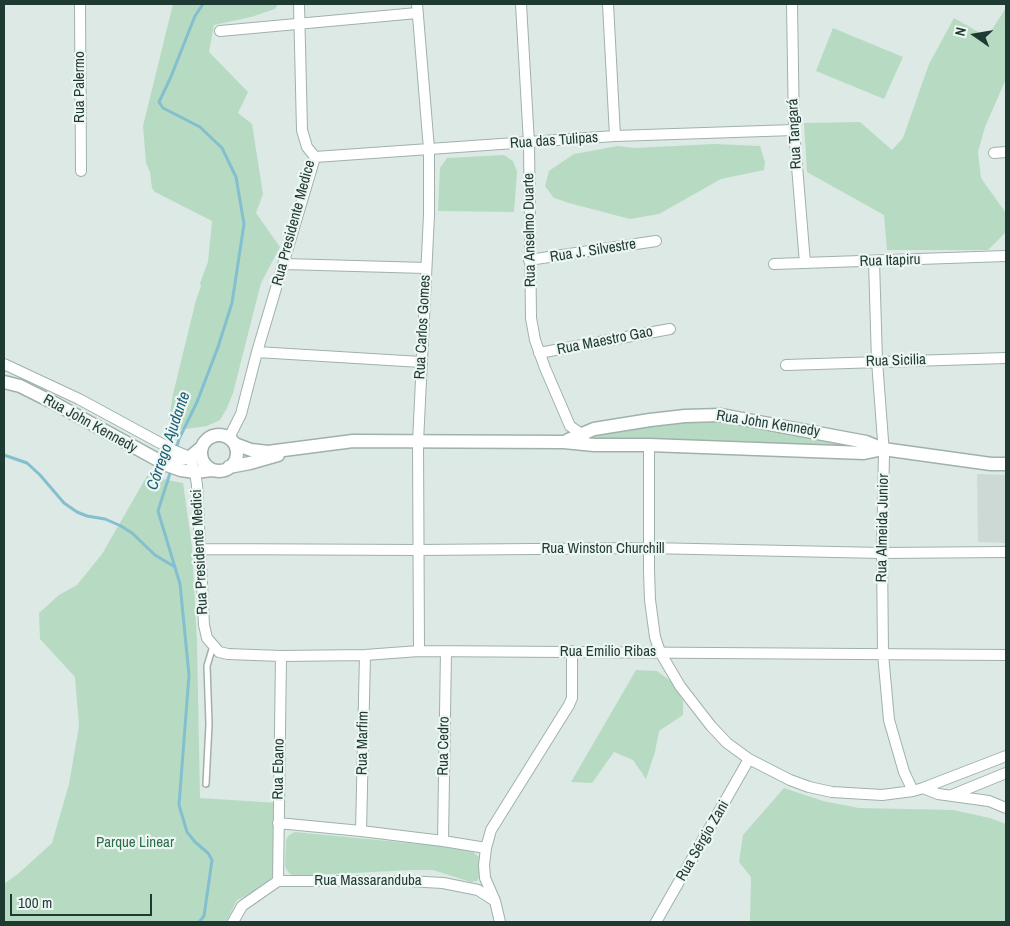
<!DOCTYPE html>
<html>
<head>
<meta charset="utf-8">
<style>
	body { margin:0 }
	#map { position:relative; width:1010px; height:926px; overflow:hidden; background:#dde9e5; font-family:"Archivo Narrow",sans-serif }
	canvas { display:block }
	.frame { position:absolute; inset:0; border:5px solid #1f3933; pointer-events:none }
	.north { position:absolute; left:950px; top:10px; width:50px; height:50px; -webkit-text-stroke:4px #edf6f2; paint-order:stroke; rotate:283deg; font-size:14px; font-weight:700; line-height:20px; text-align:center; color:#1f3933 }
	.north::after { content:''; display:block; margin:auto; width:18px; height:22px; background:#1f3933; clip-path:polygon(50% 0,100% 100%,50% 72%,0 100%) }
	.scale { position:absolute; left:10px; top:894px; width:142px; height:22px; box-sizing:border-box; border:2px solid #1f3933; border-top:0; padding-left:6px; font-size:15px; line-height:18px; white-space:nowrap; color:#1f3933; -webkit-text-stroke:4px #edf6f2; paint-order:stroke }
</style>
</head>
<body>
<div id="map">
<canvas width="1010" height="926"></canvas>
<div class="frame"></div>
<div class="north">N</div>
<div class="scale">100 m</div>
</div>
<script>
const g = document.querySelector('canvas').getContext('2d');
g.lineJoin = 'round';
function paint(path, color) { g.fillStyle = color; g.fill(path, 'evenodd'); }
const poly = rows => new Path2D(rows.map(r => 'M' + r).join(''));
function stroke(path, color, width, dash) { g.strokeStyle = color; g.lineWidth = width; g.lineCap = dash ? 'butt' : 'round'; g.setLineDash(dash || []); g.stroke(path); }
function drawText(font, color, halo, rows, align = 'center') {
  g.font = font + ' "Archivo Narrow",sans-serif'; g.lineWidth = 4.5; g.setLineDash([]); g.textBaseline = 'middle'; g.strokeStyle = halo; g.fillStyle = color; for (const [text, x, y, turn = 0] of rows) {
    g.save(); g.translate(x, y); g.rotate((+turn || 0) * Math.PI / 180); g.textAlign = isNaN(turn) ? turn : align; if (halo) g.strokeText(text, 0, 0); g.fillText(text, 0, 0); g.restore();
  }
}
const built = poly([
	[977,474,1006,475,1006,543,978,542]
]);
const green = poly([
	[173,4,278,4,275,9,251,17,214,25,209,52,248,92,238,113,252,124,263,194,256,213,280,247,261,283,233,393,227,408,220,420,207,426,178,430,169,419,173,394,196,300,201,286,200,283,208,262,212,221,155,192,152,188,150,172,146,163,143,126],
	[1006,8,1006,79,985,127,978,152,981,178,1006,213,1006,232,988,250,887,250,884,215,807,172,804,123,860,122,892,150,903,138,929,64,954,18,987,37],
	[833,28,903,57,884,99,816,71],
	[714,144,760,146,765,162,764,170,721,179,659,214,630,219,569,203,554,198,545,186,549,171,574,154,618,146,634,148],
	[504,155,513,161,517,172,514,212,438,211,440,168,447,158],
	[722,419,862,444,864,448,597,440,595,438,596,434,687,420],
	[147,476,183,483,192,547,197,642,200,798,278,803,278,881,237,900,226,922,4,922,4,884,19,873,52,843,69,784,79,726,75,677,40,639,39,613,59,595,77,585,102,554],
	[636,670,657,671,672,682,683,701,683,715,659,731,655,752,646,779,633,760,614,752,592,783,571,782],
	[784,788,823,801,859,808,953,810,990,818,1006,824,1006,922,750,922,751,877,739,862,743,835],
	[295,832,440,846,473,852,480,858,479,877,477,881,471,882,433,870,412,870,293,876,288,872,285,866,286,840,289,835]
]);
const stream = poly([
	[176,450,179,439,197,402,218,347,232,303,244,224,236,177,222,148,200,127,163,108,159,102,170,79,195,16,203,4],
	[4,455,27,463,40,475,64,503,77,512,87,516,105,519,121,526,132,533,155,555,175,567],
	[171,470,158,511,180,584,189,675,179,805,187,832,195,842,208,853,212,860,204,916,199,922]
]);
const service = poly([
	[206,784,209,724,207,666,213,646]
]);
const minor = poly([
	[80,4,81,171],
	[417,4,429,149,429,215,418,442,419,651],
	[521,4,529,143,531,318,535,340,545,368,570,426,583,435,584,438],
	[608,4,615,136],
	[792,4,794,130,805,263],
	[220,31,417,13],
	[994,153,1006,152],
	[315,157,615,136,794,130],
	[529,260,656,241],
	[874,261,877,361,884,454,882,553,883,654,889,720,904,772,913,791],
	[284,264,426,268],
	[774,264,1006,256],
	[257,352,421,362],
	[539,353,670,329],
	[4,364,79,399,173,450,190,457,195,472,197,485,204,625,207,638,219,652,228,654,281,656,365,655,419,651,1006,655],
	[786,365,1006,358],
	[229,438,241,414,257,352,315,157,307,147,302,130,299,4],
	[649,445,649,571,650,600,655,637,660,652,680,686,711,726,727,743,749,759,790,780,809,787,832,792,882,795,913,791,923,788,938,794,989,801,1006,808],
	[200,549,419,550,648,548,882,553,1006,552],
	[923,788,1006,756],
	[952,795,1006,773],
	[278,823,361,831,443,841,486,848],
	[361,831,365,655],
	[443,841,446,651],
	[278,881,281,656],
	[495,901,485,878,484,865,486,848,491,830,569,705,572,698,572,651],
	[233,922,242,906,278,881,407,881,443,883,478,890,495,901,500,922],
	[656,922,749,759]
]);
const tertiary = poly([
	[4,382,20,386,54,403,167,465,181,470,195,472,212,470],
	'201 453a18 18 0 1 1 36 0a18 18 0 1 1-36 0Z',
	[568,440,594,429,650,420,685,416,721,415,866,442,883,449,991,464,1006,464],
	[235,444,251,450,268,452,353,441,564,442,594,445,649,445,864,453,883,449],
	[164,462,190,457,202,447],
	[229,467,250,463,278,455]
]);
const streetNames = [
	["Rua Palermo",80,87,-90],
	["Rua Tangará",795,134,-93],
	["Rua das Tulipas",554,141,-4],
	["Rua Presidente Medice",294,223,-75],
	["Rua Anselmo Duarte",530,230,-91],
	["Rua J. Silvestre",593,251,-9],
	["Rua Itapiru",890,261,-2],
	["Rua Carlos Gomes",423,327,-87],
	["Rua Maestro Gao",605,341,-11],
	["Rua Sicilia",896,361,-2],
	["Rua John Kennedy",90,424,29],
	["Rua John Kennedy",768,424,9],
	["Rua Almeida Junior",883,528,-89],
	["Rua Winston Churchill",603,549],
	["Rua Presidente Medici",200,552,-93],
	["Rua Emilio Ribas",608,652],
	["Rua Marfim",363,743,-89],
	["Rua Cedro",444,746,-89],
	["Rua Ebano",279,769,-89],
	["Rua Sérgio Zani",703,841,-60],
	["Rua Massaranduba",368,881]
];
const parkNames = [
	["Parque Linear",135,843]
];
const waterNames = [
	["Córrego Ajudante",169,441,-71]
];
paint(built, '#ccd9d4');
paint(green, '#b6dbc2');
stroke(stream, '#84bfcf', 3);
stroke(service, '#a0b1ac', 8);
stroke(minor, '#a0b1ac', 12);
stroke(tertiary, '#a0b1ac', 15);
stroke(service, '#fff', 5);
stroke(minor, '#fff', 10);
stroke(tertiary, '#fff', 12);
drawText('15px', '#1f3933', '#edf6f2', streetNames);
drawText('15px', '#2a6f49', '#edf6f2', parkNames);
drawText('italic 16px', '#1a5f74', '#edf6f2', waterNames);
</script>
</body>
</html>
